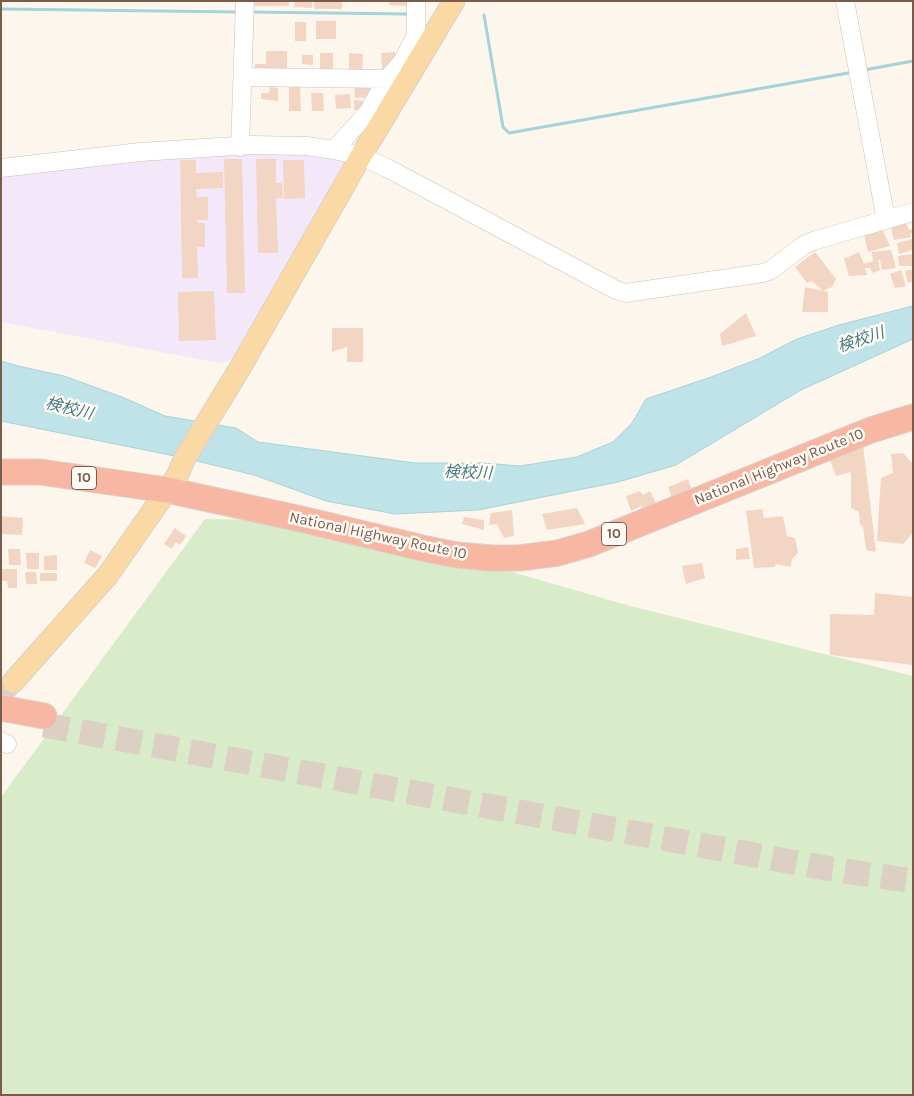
<!DOCTYPE html>
<html>
<head>
<meta charset="utf-8">
<style>
	body { margin:0 }
	#map { position:relative; width:914px; height:1096px; overflow:hidden; background:#fdf6ec; font-family:Karla,sans-serif }
	canvas { display:block }
	.frame { position:absolute; inset:0; border:2px solid #7a5c4d; pointer-events:none }
</style>
</head>
<body>
<div id="map">
<canvas width="914" height="1096"></canvas>
<div class="frame"></div>
</div>
<script>
const g = document.querySelector('canvas').getContext('2d');
g.lineJoin = 'round';
function paint(path, color) { g.fillStyle = color; g.fill(path, 'evenodd'); }
const poly = rows => new Path2D(rows.map(r => 'M' + r).join(''));
function stroke(path, color, width, dash) { g.strokeStyle = color; g.lineWidth = width; g.lineCap = dash ? 'butt' : 'round'; g.setLineDash(dash || []); g.stroke(path); }
function drawText(font, color, halo, rows, align = 'center') {
  g.font = font + ' Karla,"Noto Sans JP",sans-serif'; g.lineWidth = 5; g.setLineDash([]); g.textBaseline = 'middle'; g.strokeStyle = halo; g.fillStyle = color; for (const [text, x, y, turn = 0] of rows) {
    g.save(); g.translate(x, y); g.rotate((+turn || 0) * Math.PI / 180); g.textAlign = isNaN(turn) ? turn : align; if (halo) g.strokeText(text, 0, 0); g.fillText(text, 0, 0); g.restore();
  }
}
const education = poly([
	[296,153,347,157,234,359,220,363,1,322,1,173,197,155]
]);
const green = poly([
	[205,519,263,520,443,552,630,606,913,676,913,1095,1,1095,1,797]
]);
const water = poly([
	[913,306,913,339,801,390,676,465,618,482,478,510,395,514,326,501,254,475,185,458,1,421,1,361,18,366,64,376,122,397,165,416,236,428,258,442,415,463,483,463,520,466,577,457,613,442,632,423,646,399,711,377,758,359,797,339,839,325,913,306]
]);
const stream = poly([
	[1,9,238,12],
	[250,12,407,14],
	[484,15,503,127,509,133,848,73],
	[864,70,913,61]
]);
const building = poly([
	[252,1,289,1,289,6,252,6],
	[295,1,312,1,312,8,294,7],
	[314,1,342,1,342,9,314,9],
	[389,1,408,1,408,6,389,5],
	[316,21,336,21,336,39,316,39],
	[295,22,306,22,306,41,295,41],
	[266,51,287,51,287,73,255,74,255,64,266,64],
	[395,52,395,69,382,70,381,53],
	[320,53,333,53,333,72,320,72],
	[349,53,363,54,362,74,349,73],
	[302,55,313,55,313,65,302,64],
	[377,84,377,89,369,90,370,97,355,98,354,85],
	[270,87,278,88,278,101,261,99,261,93,269,93],
	[289,87,300,87,301,111,289,111],
	[311,93,323,93,324,111,312,111],
	[350,94,351,108,336,109,335,95],
	[354,100,365,101,365,110,354,110],
	[224,159,242,159,245,293,227,293],
	[256,159,276,159,276,183,282,183,283,198,276,198,278,253,258,253],
	[180,160,196,160,196,173,223,172,223,188,196,189,197,197,208,197,208,220,197,220,197,223,205,223,205,247,197,247,198,278,182,278],
	[283,160,304,160,305,198,284,199],
	[906,222,909,230,913,229,913,233,910,234,911,237,894,240,891,228],
	[881,227,890,246,868,252,864,234],
	[912,239,913,250,899,254,897,243],
	[891,250,896,268,882,270,880,260,878,260,880,270,873,273,870,268,865,268,867,275,849,276,844,259,859,252,864,264,873,261,872,252],
	[815,252,836,279,832,287,823,291,812,281,807,283,795,267],
	[913,254,913,266,899,266,898,256],
	[913,269,913,282,908,283,905,271],
	[901,270,906,286,895,288,890,274],
	[805,287,828,292,828,312,802,312],
	[214,291,216,340,179,341,178,292],
	[746,313,756,336,722,346,720,334],
	[332,328,363,328,363,362,347,362,347,347,332,352],
	[863,445,876,552,866,550,863,526,860,524,859,512,851,508,851,472,836,476,830,460],
	[903,453,913,464,913,533,903,544,877,541,881,478,893,473,891,454],
	[688,479,692,490,672,498,668,487],
	[640,491,643,495,650,491,656,503,643,510,641,506,631,511,626,496],
	[577,508,585,524,547,530,542,514],
	[762,509,764,518,783,516,787,536,795,538,798,553,792,559,791,567,776,564,774,567,754,568,746,511],
	[512,510,514,536,504,538,497,524,489,525,491,513],
	[1,516,23,518,22,535,1,534],
	[464,517,484,520,484,530,462,524],
	[175,528,186,536,180,545,176,542,172,549,164,544],
	[748,547,750,559,736,560,736,549],
	[8,549,20,549,21,565,9,565],
	[90,550,102,556,95,568,84,563],
	[26,553,39,553,39,569,27,569],
	[57,555,57,570,44,570,44,556],
	[702,563,705,578,686,584,682,566],
	[1,569,17,569,17,588,8,588,7,581,1,581],
	[25,572,36,572,37,584,26,584],
	[40,573,57,573,57,581,40,581],
	[875,593,913,597,913,665,830,655,830,614,874,615]
]);
const majorTunnel = poly([
	[1,696,13,682]
]);
const highwayTunnel = poly([
	[44,725,831,869,913,881]
]);
const minor = poly([
	[845,1,886,220],
	[243,77,387,79],
	[240,147,245,1],
	[334,150,368,112,387,79,402,62,416,36,416,1],
	[1,168,140,152,251,145,307,146,334,150,361,156,389,169,616,290,626,293,763,273,771,270,804,245,813,241,913,212],
	[1,741,7,744]
]);
const major = poly([
	[13,682,108,575,177,476,185,458,240,368,361,156,454,1]
]);
const highway = poly([
	[1,472,40,472,167,490,301,519,422,548,457,555,491,558,519,558,558,553,589,544,871,430,913,417],
	[1,708,44,716]
]);
const shields = [
	[84,478,25],
	[614,534,25]
];
const shieldNames = [
	["10",84,478],
	["10",614,534]
];
const streetNames = [
	["National Highway Route 10",779,467,-22],
	["National Highway Route 10",378,536,12]
];
const waterNames = [
	["検校川",861,340,-19],
	["検校川",69,409,14],
	["検校川",468,473,2]
];
paint(education, '#f3e8fa');
paint(green, '#d8ecc9');
paint(water, '#bfe3e8');
stroke(water, '#a5d3da', 1);
stroke(stream, '#a5d3da', 3);
paint(building, '#f3d5c3');
stroke(majorTunnel, '#dcd0c4', 21, [21, 11]);
stroke(highwayTunnel, '#dcd0c4', 25, [25, 12]);
stroke(minor, '#d1beb0', 19);
stroke(major, '#dad1cd', 23);
stroke(highway, '#dad1cd', 27);
stroke(minor, '#fff', 18);
stroke(major, '#fbd9a5', 21);
stroke(highway, '#f7b7a3', 25);
for (const [x, y, w] of shields) { const box = new Path2D(); box.roundRect(x - w / 2, y - 11.5, w, 23, 4); g.fillStyle = '#fffaf3'; g.fill(box); stroke(box, '#7a5c4d', 1); }
drawText('bold 14px', '#7a5c4d', null, shieldNames);
drawText('15px', '#7a5c4d', '#fffaf3', streetNames);
drawText('italic 16px', '#437c86', '#fffaf3', waterNames);
</script>
</body>
</html>
